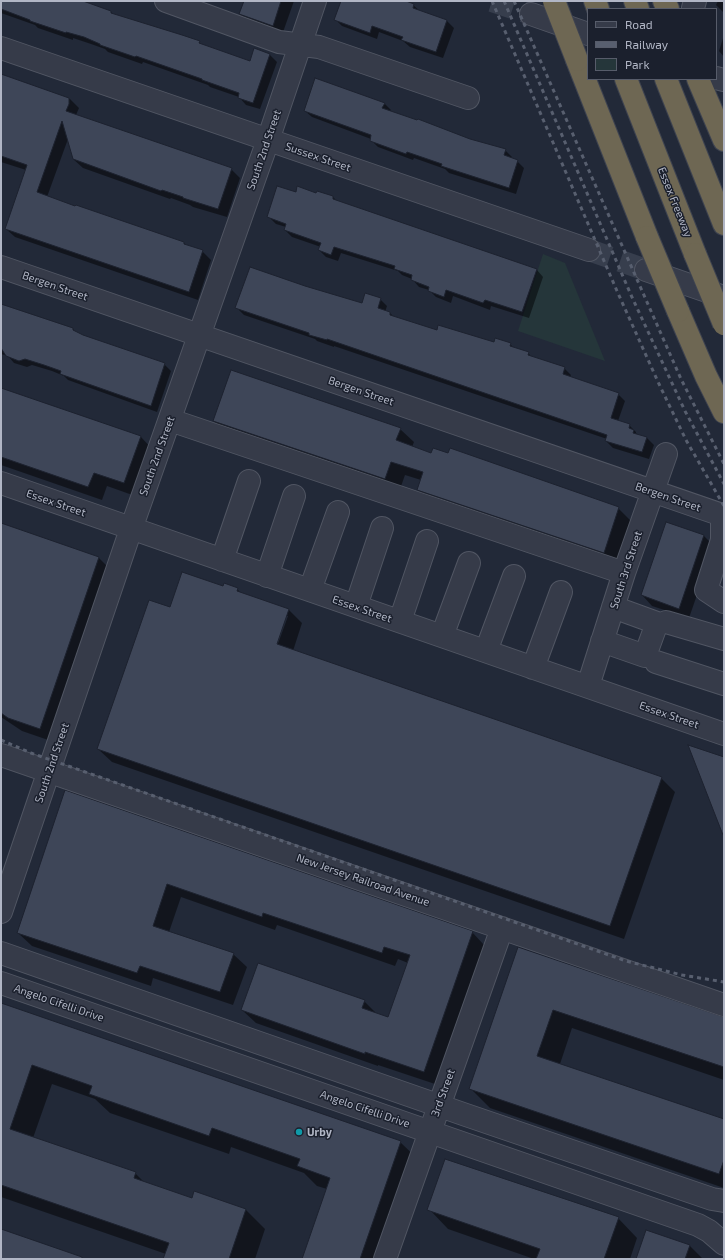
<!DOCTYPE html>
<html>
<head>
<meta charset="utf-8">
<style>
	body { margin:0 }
	#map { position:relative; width:725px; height:1260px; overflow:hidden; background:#222938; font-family:"Exo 2",sans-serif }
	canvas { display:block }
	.frame { position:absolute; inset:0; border:2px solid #b1b6c5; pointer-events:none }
	.legend { position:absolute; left:587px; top:8px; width:130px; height:72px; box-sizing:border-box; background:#1b202d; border:1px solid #575c6a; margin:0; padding:5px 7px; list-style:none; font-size:12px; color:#b1b6c5 }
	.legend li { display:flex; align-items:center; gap:8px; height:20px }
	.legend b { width:20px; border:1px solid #575c6a }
</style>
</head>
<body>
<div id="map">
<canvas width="725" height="1260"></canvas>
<div class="frame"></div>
<ul class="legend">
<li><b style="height:5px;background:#363b49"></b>Road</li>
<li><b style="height:5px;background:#585f6f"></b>Railway</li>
<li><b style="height:11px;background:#25363a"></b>Park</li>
</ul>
</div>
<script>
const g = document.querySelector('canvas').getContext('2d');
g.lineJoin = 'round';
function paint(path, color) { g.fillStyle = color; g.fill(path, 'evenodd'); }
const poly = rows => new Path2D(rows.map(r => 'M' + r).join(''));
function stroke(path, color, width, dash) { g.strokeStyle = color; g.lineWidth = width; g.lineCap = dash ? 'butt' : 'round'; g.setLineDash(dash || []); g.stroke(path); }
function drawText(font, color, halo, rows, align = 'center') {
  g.font = font + ' "Exo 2",sans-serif'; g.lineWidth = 3; g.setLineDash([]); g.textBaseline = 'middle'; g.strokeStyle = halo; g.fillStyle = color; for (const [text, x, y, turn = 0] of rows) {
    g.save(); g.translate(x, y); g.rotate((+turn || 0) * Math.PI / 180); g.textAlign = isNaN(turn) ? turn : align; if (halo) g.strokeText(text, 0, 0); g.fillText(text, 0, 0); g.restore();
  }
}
const green = poly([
	[543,254,565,263,605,361,518,331]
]);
const shadow = poly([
	[1,1,80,1,111,12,114,15,199,42,202,45,251,62,255,50,270,55,277,62,260,109,246,105,239,97,210,87,208,85,143,62,142,64,108,52,105,49,91,44,73,38,73,40,38,28,35,25,1,13],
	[245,1,294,1,282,35,250,24,240,14],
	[342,1,403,1,413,5,420,11,447,21,454,28,443,58,410,47,403,41,379,32,377,39,342,26,335,19],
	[718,1,724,1,724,13,716,5],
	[724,35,724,57,719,51],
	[1,76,70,99,79,108,76,115,231,169,240,178,227,217,193,207,190,205,171,198,170,199,83,168,73,159,68,139,47,197,184,243,187,246,202,251,211,260,198,300,15,237,6,229,26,170,1,162],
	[384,103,391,110,390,112,470,140,505,150,512,157,512,159,517,161,524,168,516,194,449,173,445,169,414,158,413,160,378,147,371,140,371,139,312,117,305,111],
	[296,194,316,194,333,197,338,202,537,270,543,277,529,318,491,306,490,310,453,296,451,303,436,297,429,290,419,287,412,279,402,275,398,271,341,253,338,261,326,257,319,250,321,247,292,237,285,230,286,227,276,224,269,217],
	[304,286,363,304,380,299,387,306,385,312,390,313,394,317,437,331,495,344,510,344,515,349,528,353,533,358,564,368,571,375,570,377,618,394,625,401,618,421,629,425,636,432,636,433,638,435,647,438,654,445,649,459,613,448,606,441,607,439,334,346,334,347,317,341,315,339,244,315,237,308],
	[1,306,73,329,76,333,164,364,171,371,157,412,68,380,64,376,52,371,32,365,27,367,14,363,8,356,1,354],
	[1,389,141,437,154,451,138,497,107,486,102,500,1,465],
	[214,421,400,429,414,442,412,447,431,454,449,454,618,508,632,522,618,566,432,503,418,490,421,480,405,475,399,492,228,435],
	[1,524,99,558,113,572,54,742,22,731,1,717],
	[704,536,714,546,689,618,652,606,642,595],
	[224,587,237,589,242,594,289,610,302,623,293,651,661,778,675,792,624,939,112,762,98,749,171,608],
	[286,616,288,616,276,649,275,648],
	[66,792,472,932,485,946,438,1085,378,1065,378,1066,256,1023,242,1010,364,1001,377,1014,389,1018,408,963,398,959,395,966,277,925,275,930,181,897,169,932,233,954,247,967,233,1005,153,978,151,986,32,946,18,933],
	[518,948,724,1018,724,1080,572,1028,560,1064,724,1120,724,1188,490,1108,470,1088],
	[1,1005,400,1142,420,1161,386,1259,303,1259,327,1189,317,1186,304,1173,231,1147,229,1154,110,1113,95,1099,52,1084,33,1138,135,1173,145,1183,192,1199,246,1210,265,1229,255,1259,164,1259,166,1254,1,1197],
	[429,1209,618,1218,637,1238,630,1259,534,1259,448,1229],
	[690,1246,703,1259,637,1259]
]);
const building = poly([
	[1,1,83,1,111,11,111,13,182,35,200,41,199,43,250,61,254,48,270,54,253,103,238,98,239,93,202,80,202,79,136,56,135,57,100,45,100,44,84,37,66,32,66,33,30,21,30,20,1,9,1,1],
	[244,1,281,1,273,26,239,14,244,1],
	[341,1,406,1,414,4,413,8,447,20,436,52,401,40,403,37,372,26,370,33,334,20,341,1],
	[1,74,69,98,69,104,66,111,232,168,218,209,183,198,183,197,162,190,161,191,73,159,62,121,37,192,75,206,76,205,184,242,184,244,203,250,189,292,5,229,27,165,1,156,1,74],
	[315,78,385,103,382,108,417,120,418,119,470,139,506,149,504,155,518,160,509,188,441,166,442,164,407,152,406,154,370,141,371,135,304,111,315,78],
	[277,186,296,192,297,186,316,193,317,191,333,196,333,199,537,269,522,312,485,300,483,303,446,290,444,297,428,291,429,287,411,280,412,275,394,269,395,266,334,247,331,255,318,250,321,243,284,230,286,224,267,217,277,186],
	[250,267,305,286,362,303,365,293,381,298,378,308,390,312,390,315,437,330,438,325,494,342,495,338,511,343,510,346,529,352,528,355,565,367,563,374,619,393,611,418,630,424,629,428,634,430,633,433,647,437,642,452,605,441,607,435,327,339,327,340,309,335,309,333,235,308,250,267],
	[1,304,73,328,73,330,83,335,165,363,151,406,60,374,61,371,44,365,25,359,19,361,6,356,1,348,1,304],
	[231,370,401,428,396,440,431,453,433,448,448,453,450,448,619,507,604,553,417,490,423,472,391,462,385,479,213,421,231,370],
	[1,388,141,436,124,483,94,473,88,487,1,457,1,388],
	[666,522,704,535,679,609,641,595,666,522],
	[1,523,99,557,40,729,8,718,1,713,1,523],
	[182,572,223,586,224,583,238,588,237,591,289,609,277,644,662,777,610,926,97,749,149,600,170,607,182,572],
	[688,745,724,757,724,834,723,835,688,745],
	[65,790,473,931,424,1072,365,1052,365,1054,241,1010,258,963,365,1000,362,1008,388,1017,410,955,384,947,382,953,263,913,262,917,167,884,153,926,234,953,220,992,140,966,137,973,17,933,65,790],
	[518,947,724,1017,724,1067,553,1010,537,1056,724,1119,724,1160,719,1174,469,1089,518,947],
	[1,1003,401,1141,360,1259,302,1259,330,1178,297,1166,300,1159,212,1128,209,1136,89,1094,92,1086,32,1065,10,1129,136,1172,134,1178,192,1198,194,1191,246,1209,229,1259,163,1259,169,1243,1,1185,1,1003],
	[445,1159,619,1217,604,1259,536,1259,540,1249,427,1210,445,1159],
	[1,1229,82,1257,82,1259,1,1259,1,1229],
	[646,1230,690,1245,685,1259,636,1259,646,1230]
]);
const minorTunnel = poly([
	[492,1,531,14],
	[589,250,646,270]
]);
const minor = poly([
	[166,1,279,42,319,47,468,98],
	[693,8,695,1],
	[531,14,588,34],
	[1,48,589,250],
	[716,78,724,80],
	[1,267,722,515,722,540,706,590,724,602],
	[646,270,724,297],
	[170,420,624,573],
	[1,483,724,734],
	[222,560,249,481],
	[267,576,294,496],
	[310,590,338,512],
	[356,606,382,528],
	[400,621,427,541],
	[666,622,724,639],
	[442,636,469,563],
	[602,641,645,656,657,623,613,607],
	[486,651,514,576],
	[656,662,724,684],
	[533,668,561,592],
	[588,686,624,573,666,454],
	[1,755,724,1005],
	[1,912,131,529,268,140,315,1],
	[1,953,466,1115,712,1199,724,1201],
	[1,983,698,1225,709,1231,724,1244],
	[385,1259,502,928]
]);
const highway = poly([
	[595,1,598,9],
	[635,1,638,9],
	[664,1,668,9],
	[577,60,647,237],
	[626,79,695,254],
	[666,79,724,224],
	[698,79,724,140],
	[678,311,706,376,724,412]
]);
const rail = poly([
	[492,1,617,291,659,384,686,440,724,506],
	[504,1,631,295,685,411,724,484],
	[514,1,681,379,724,464],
	[1,740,31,753,626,961,682,975,724,982]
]);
const highwayBridge = poly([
	[554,1,577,60],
	[647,237,678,311],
	[695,254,724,324]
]);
const markers = [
	[299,1132,4,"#0f9aa8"]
];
const streetNames = [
	["South 2nd Street",264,150,-71],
	["Sussex Street",318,157,19],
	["Essex Freeway",675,202,68],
	["Bergen Street",55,286,19],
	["Bergen Street",361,391,19],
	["South 2nd Street",157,456,-70],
	["Bergen Street",668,497,19],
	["Essex Street",56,503,19],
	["South 3rd Street",626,570,-72],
	["Essex Street",362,609,19],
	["Essex Street",669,715,19],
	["South 2nd Street",52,763,-71],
	["New Jersey Railroad Avenue",363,880,19],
	["Angelo Cifelli Drive",59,1003,19],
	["3rd Street",443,1093,-70],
	["Angelo Cifelli Drive",365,1109,19]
];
const poiNames = [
	["Urby",307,1132]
];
paint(green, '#25363a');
paint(shadow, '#0007');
paint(building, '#3e4658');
stroke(building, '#1d222f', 1);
stroke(minorTunnel, '#373e4d', 22, [22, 11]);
stroke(minor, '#515663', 24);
stroke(highway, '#3e4350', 24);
stroke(minor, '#363b49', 22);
stroke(highway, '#6e6753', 22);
stroke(rail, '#585f6f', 3, [4, 4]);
stroke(highwayBridge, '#3e4350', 24, []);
stroke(highwayBridge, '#6e6753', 22);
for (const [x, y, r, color] of markers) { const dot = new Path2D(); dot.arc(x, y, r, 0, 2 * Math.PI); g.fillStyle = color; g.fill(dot); stroke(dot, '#1b202d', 1.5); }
drawText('11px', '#b1b6c5', '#1b202d', streetNames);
drawText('bold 11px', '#b1b6c5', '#1b202d', poiNames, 'left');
</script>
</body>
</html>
